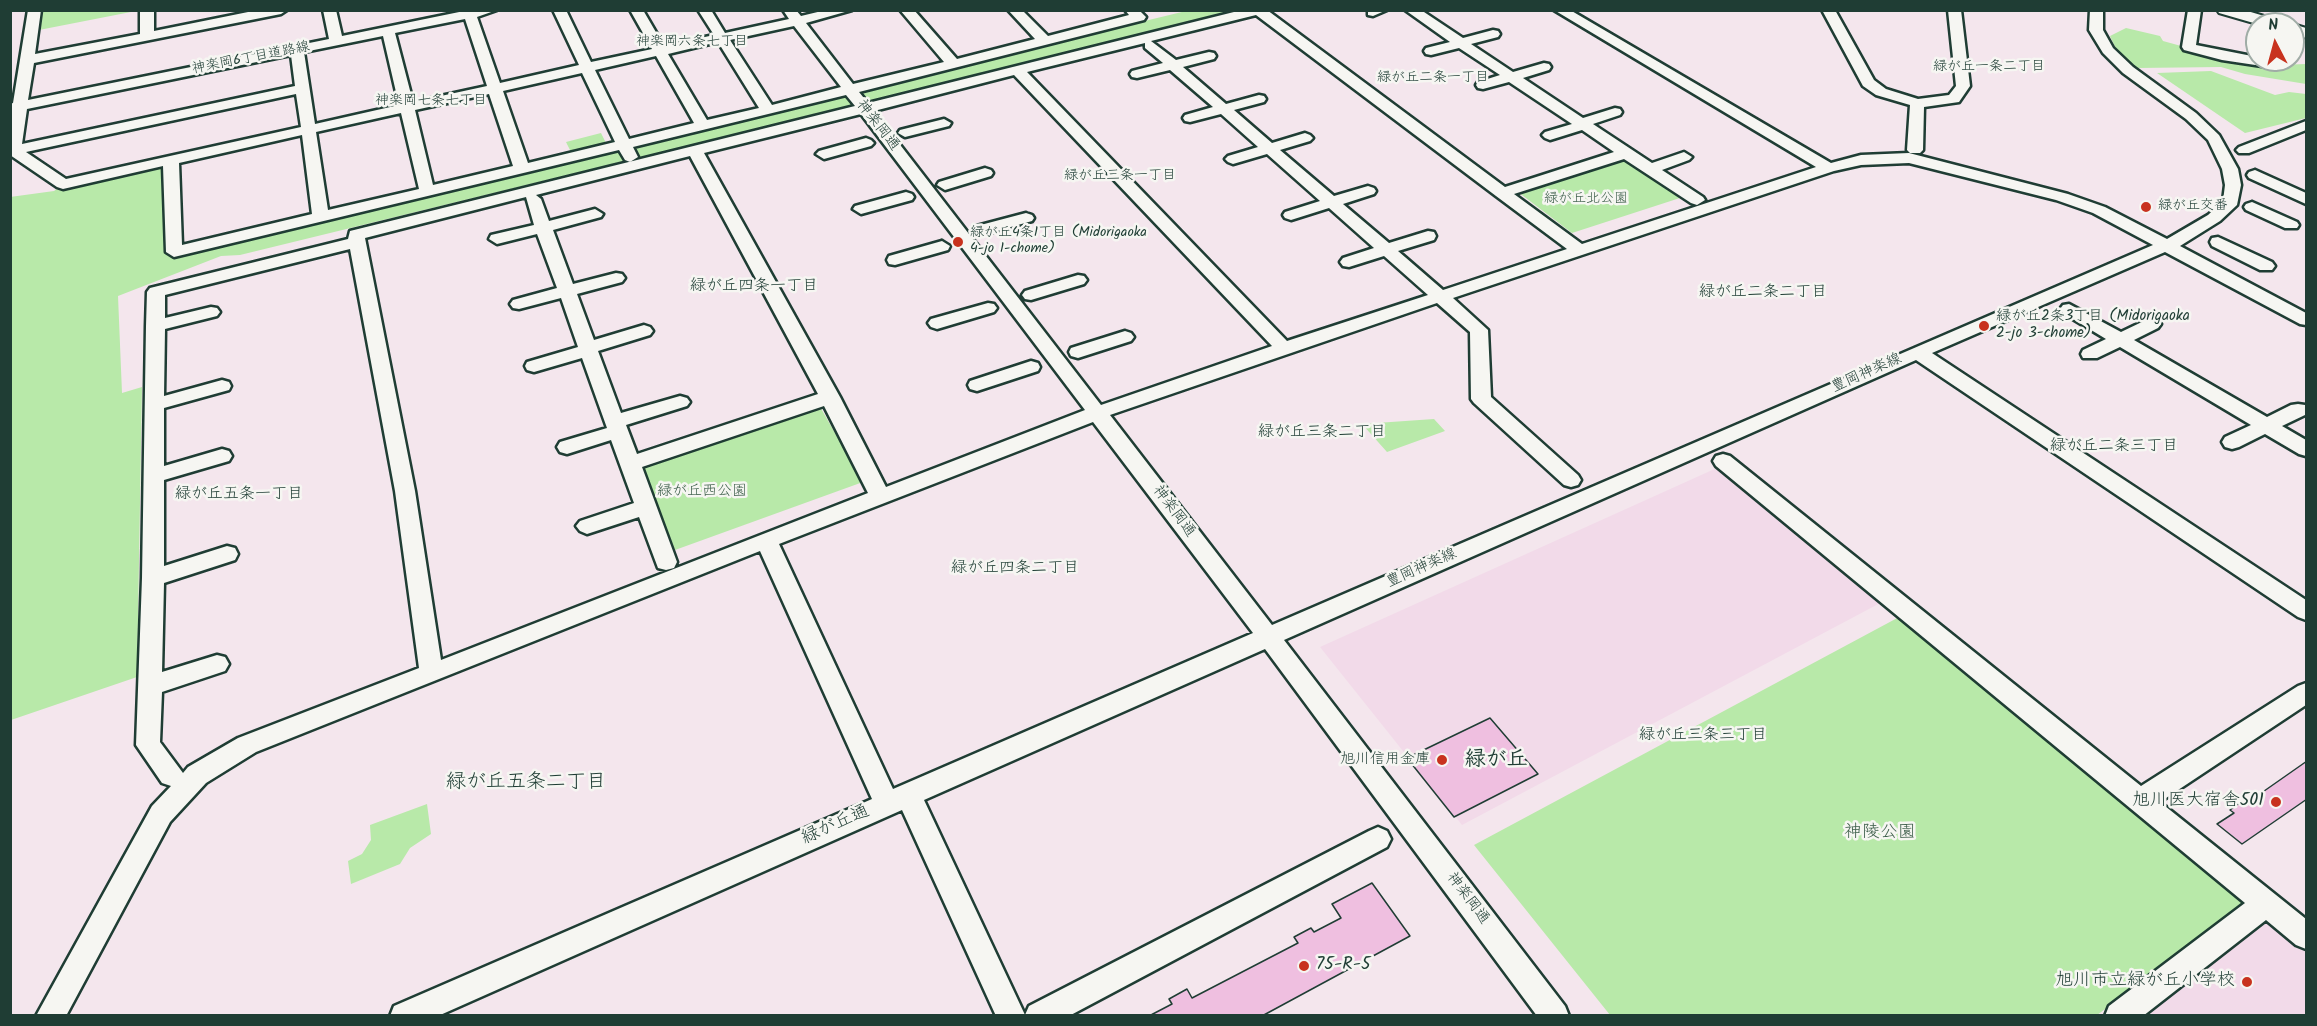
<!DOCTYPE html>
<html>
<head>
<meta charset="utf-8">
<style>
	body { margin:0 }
	#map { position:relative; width:2317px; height:1026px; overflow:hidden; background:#f4e6ed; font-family:Kalam,sans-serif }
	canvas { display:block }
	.frame { position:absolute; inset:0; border:12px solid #1f3d34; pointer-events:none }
	.north { position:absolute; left:2245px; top:12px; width:60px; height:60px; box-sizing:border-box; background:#f6f6f2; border:2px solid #a0aca6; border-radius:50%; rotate:354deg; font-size:16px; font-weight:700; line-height:24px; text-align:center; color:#1f3d34 }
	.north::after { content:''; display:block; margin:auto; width:21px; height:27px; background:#c8321e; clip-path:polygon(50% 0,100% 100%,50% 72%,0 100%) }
</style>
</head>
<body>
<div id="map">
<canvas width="2317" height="1026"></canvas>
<div class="frame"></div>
<div class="north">N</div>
</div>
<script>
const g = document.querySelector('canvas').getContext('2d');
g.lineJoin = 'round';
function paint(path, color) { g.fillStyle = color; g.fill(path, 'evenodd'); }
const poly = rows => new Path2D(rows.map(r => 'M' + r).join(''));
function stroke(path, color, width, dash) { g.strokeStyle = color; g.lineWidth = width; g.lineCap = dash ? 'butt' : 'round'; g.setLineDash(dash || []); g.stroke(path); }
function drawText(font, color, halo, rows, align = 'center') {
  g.font = font + ' Kalam,"Klee One",sans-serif'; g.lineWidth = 5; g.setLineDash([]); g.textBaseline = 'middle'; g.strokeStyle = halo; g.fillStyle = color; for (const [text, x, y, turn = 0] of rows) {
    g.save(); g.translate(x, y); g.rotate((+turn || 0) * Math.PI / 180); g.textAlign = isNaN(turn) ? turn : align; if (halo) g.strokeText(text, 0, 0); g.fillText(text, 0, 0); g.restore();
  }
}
const built = poly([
	[1719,467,1884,601,1462,825,1320,647],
	[2271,919,2306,949,2306,1015,2143,1016]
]);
const green = poly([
	[43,11,43,10,136,11,39,30],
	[1186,11,1239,11,240,255,221,256,118,296,122,393,142,387,137,677,11,720,10,197,54,191,63,184,171,160,174,251,227,243],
	[2126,28,2160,36,2163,41,2221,57,2277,65,2306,64,2306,84,2245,74,2221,67,2137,68,2116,49,2110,36],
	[2211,71,2275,95,2289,92,2306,94,2306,118,2245,133,2157,73],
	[601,133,606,143,599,147,572,154,566,142],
	[1626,158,1683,197,1572,233,1518,192],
	[819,405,863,482,675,550,640,465],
	[1434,419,1445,431,1387,452,1362,424],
	[1901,616,2250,903,2097,1015,1610,1015,1474,845],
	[427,804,431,834,410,848,400,864,351,884,348,861,362,854,371,840,370,825]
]);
const building = poly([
	[1490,718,1538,774,1454,817,1407,758,1490,718],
	[2307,761,2307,799,2242,844,2217,824,2234,813,2230,810,2244,800,2247,803,2307,761],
	[1372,883,1410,936,1262,1016,1149,1016,1172,1004,1169,999,1187,989,1192,998,1298,943,1294,937,1311,928,1314,932,1341,918,1332,904,1372,883]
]);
const minor = poly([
	[28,10,41,10,35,54,140,34,140,10,154,10,154,31,258,10,287,10,281,14,34,63,28,100,329,39,323,10,336,10,342,36,469,10,497,10,477,17,500,83,579,65,553,10,566,10,591,62,652,49,630,10,643,10,664,46,714,35,698,10,711,10,725,33,789,19,783,10,796,10,801,16,826,10,852,10,806,23,853,84,944,62,900,10,914,10,957,59,1035,39,1008,10,1022,10,1048,36,1129,15,1125,10,1139,10,1146,17,1144,20,859,92,868,103,1242,10,1267,10,1505,187,1614,152,1582,130,1550,140,1545,138,1542,135,1545,132,1572,124,1509,82,1483,89,1478,88,1476,85,1478,82,1500,75,1459,48,1431,55,1426,54,1424,51,1426,48,1450,42,1405,10,1421,10,1463,38,1493,30,1498,31,1500,34,1498,37,1471,44,1513,72,1544,63,1549,64,1551,67,1549,70,1523,78,1583,118,1615,108,1620,109,1622,112,1620,115,1593,124,1652,163,1684,152,1692,157,1689,160,1662,170,1703,197,1705,200,1697,205,1691,203,1624,159,1514,194,1582,244,1816,167,1554,10,1570,10,1831,163,1861,155,1909,153,2068,194,2105,207,2167,239,2208,215,2223,201,2225,185,2222,169,2208,140,2186,119,2123,73,2103,53,2089,30,2090,10,2103,10,2103,30,2113,48,2133,67,2196,113,2219,135,2238,169,2241,185,2237,205,2220,221,2180,246,2306,313,2306,325,2300,324,2165,252,1932,353,2306,600,2306,620,2298,617,1916,360,1284,640,1565,1006,1569,1016,1537,1016,1265,649,924,800,1025,1015,1029,1006,1369,831,1378,827,1387,831,1391,839,1387,847,1069,1016,996,1016,902,810,438,1016,390,1016,394,1006,872,799,760,551,256,752,206,783,170,822,66,1016,36,1016,152,806,171,786,162,783,136,745,142,578,146,326,147,292,150,288,348,239,350,231,855,106,846,95,633,147,638,157,630,162,625,160,619,150,174,257,166,252,163,166,63,189,57,187,10,155,10,104,13,103,28,10],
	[1256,15,1496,196,1567,249,1443,290,1398,251,1434,240,1436,236,1434,232,1428,231,1389,243,1343,204,1374,194,1376,191,1374,188,1368,186,1334,196,1280,150,1310,141,1313,138,1310,135,1305,133,1272,143,1234,110,1264,102,1266,99,1264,96,1259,95,1226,104,1183,67,1214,59,1216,56,1214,53,1209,52,1176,60,1151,41,1256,15],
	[465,19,487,86,413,102,395,33,465,19],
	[794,26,841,87,772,105,730,40,794,26],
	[383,36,399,105,315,124,304,52,383,36],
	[718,42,759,108,707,120,668,54,718,42],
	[1145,43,1145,48,1163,63,1132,71,1130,74,1132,77,1137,78,1170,70,1213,107,1185,115,1183,118,1185,121,1190,122,1221,114,1258,147,1228,156,1225,159,1228,162,1233,164,1267,154,1320,201,1285,212,1283,215,1285,218,1291,220,1329,208,1374,248,1343,258,1340,262,1343,266,1349,267,1384,256,1428,295,1287,341,1027,72,1145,43],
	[291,55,295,86,22,144,27,109,291,55],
	[656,56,694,123,629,139,595,70,656,56],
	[582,73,615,142,528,163,503,91,582,73],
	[1014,75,1272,346,1101,405,874,111,1014,75],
	[296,94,301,127,66,179,26,152,296,94],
	[489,94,513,166,433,185,415,110,489,94],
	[401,113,419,189,328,210,316,132,401,113],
	[861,114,1085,410,886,487,840,397,704,153,861,114],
	[302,135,312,214,182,245,179,163,302,135],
	[690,156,818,394,637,454,626,425,687,406,690,402,687,398,680,396,621,413,598,351,650,335,653,331,650,327,644,325,594,340,577,294,622,282,625,278,622,274,616,273,573,284,553,230,601,217,603,214,595,209,549,221,541,199,536,195,690,156],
	[1909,163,2056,200,2093,213,2153,245,1272,625,1110,415,1437,303,1470,332,1471,399,1474,403,1564,485,1571,487,1578,485,1581,480,1578,475,1491,397,1488,330,1453,298,1834,171,1861,165,1909,163],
	[526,197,534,225,491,235,489,239,497,244,537,234,557,288,513,300,510,304,513,308,519,309,561,298,578,347,527,362,525,366,527,370,534,372,582,358,607,428,560,442,557,447,560,452,567,454,611,440,634,503,580,521,576,526,580,531,587,534,639,517,658,568,666,570,674,568,677,562,642,467,824,406,868,493,441,660,415,491,365,238,526,197],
	[350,249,395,491,419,668,238,738,188,767,183,773,160,742,162,692,225,671,229,664,225,657,217,655,162,672,164,583,235,560,238,554,235,548,227,546,164,566,164,480,229,461,232,456,229,451,222,449,164,466,164,408,229,390,231,386,229,382,222,380,164,396,165,329,217,316,220,312,217,308,211,307,165,318,165,295,350,249],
	[1093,422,1253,633,893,789,779,544,1093,422],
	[1368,10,1387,10,1373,16,1368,15,1368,10],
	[1822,10,1835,10,1874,80,1886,89,1918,99,1949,95,1956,86,1948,10,1961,10,1970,86,1959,102,1924,107,1923,150,1920,153,1910,153,1907,150,1910,105,1876,95,1863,86,1822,10],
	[2188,10,2201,10,2196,45,2257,57,2257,60,2269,60,2269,62,2262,66,2222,60,2184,50,2182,47,2188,10],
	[944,119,951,123,949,126,905,137,898,133,900,130,944,119],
	[2306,121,2306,130,2249,153,2239,153,2236,150,2239,147,2306,121],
	[866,138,871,140,874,143,871,146,824,159,816,154,819,151,866,138],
	[985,168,991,170,993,173,991,176,945,190,937,185,939,182,985,168],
	[2255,170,2306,193,2306,204,2249,178,2247,175,2249,172,2255,170],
	[906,192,912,194,914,197,912,200,861,214,853,209,855,206,906,192],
	[2252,202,2297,222,2299,225,2297,228,2285,228,2246,210,2244,207,2246,204,2252,202],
	[1026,213,1032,215,1034,218,1032,221,979,236,971,231,973,227,1026,213],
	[2218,237,2272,262,2275,266,2272,270,2260,270,2212,246,2210,242,2212,238,2218,237],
	[942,241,950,246,948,250,895,265,889,264,887,260,889,256,942,241],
	[1078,275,1084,276,1087,280,1084,284,1031,300,1025,299,1022,295,1025,291,1078,275],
	[988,303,994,304,997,308,994,312,937,329,931,327,928,323,931,319,988,303],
	[2069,304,2121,332,2146,320,2158,320,2161,324,2158,328,2134,340,2267,417,2291,405,2298,404,2305,405,2305,415,2282,426,2306,440,2306,456,2299,454,2265,434,2239,447,2232,449,2225,447,2222,442,2225,437,2251,425,2120,347,2097,358,2083,358,2081,354,2083,350,2106,339,2063,313,2060,309,2063,305,2069,304],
	[1125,331,1131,333,1134,337,1131,341,1078,358,1071,356,1069,352,1071,348,1125,331],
	[1031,361,1038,363,1040,367,1038,371,977,391,970,389,968,385,970,381,1031,361],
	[1723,454,1730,456,2141,786,2298,686,2306,683,2306,705,2160,802,2306,919,2306,949,2296,945,2266,920,2143,1016,2105,1016,2109,1006,2245,903,1716,466,1713,461,1716,456,1723,454]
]);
const major = poly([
	[2217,10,2244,10,2281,21,2283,24,2257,24,2219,13,2217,10],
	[2293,24,2306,28,2306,38,2293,34,2293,24]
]);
const markers = [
	[2146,207,6,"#c8321e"],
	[958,242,6,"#c8321e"],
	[1984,326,6,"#c8321e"],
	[1442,760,6,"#c8321e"],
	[2276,802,6,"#c8321e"],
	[1304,966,6,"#c8321e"],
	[2247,982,6,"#c8321e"]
];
const farNeighbourhoodnames = [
	["神楽岡六条七丁目",692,43],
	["緑が丘一条二丁目",1989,68],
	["緑が丘二条一丁目",1433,79],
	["神楽岡七条七丁目",431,102],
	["緑が丘三条一丁目",1120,177]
];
const farStreetnames = [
	["神楽岡6丁目道路線",251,59,-11]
];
const farParknames = [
	["緑が丘北公園",1586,200]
];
const farPoinames = [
	["緑が丘交番",2158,207],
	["緑が丘4条1丁目 (Midorigaoka",970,234],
	["4-jo 1-chome)",970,250]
];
const streetNames = [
	["神楽岡通",877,126,52],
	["豊岡神楽線",1867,374,-24],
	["神楽岡通",1173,512,53],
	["豊岡神楽線",1422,569,-24],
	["神楽岡通",1467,899,53]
];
const poiNames = [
	["緑が丘2条3丁目 (Midorigaoka",1996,317],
	["2-jo 3-chome)",1996,334],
	["旭川信用金庫",1430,760,"right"]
];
const parkNames = [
	["緑が丘西公園",702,492]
];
const neighbourhoodNames = [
	["緑が丘四条一丁目",754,287],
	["緑が丘二条二丁目",1763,293],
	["緑が丘三条二丁目",1322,433],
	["緑が丘二条三丁目",2114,447],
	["緑が丘五条一丁目",239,495],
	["緑が丘四条二丁目",1015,569],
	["緑が丘三条三丁目",1703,736]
];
const nearPoinames = [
	["旭川医大宿舎501",2264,802],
	["75-R-5",1316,966,"left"],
	["旭川市立緑が丘小学校",2235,982]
];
const nearStreetnames = [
	["緑が丘通",836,826,-24]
];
const nearParknames = [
	["神陵公園",1880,834]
];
const nearNeighbourhoodnames = [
	["緑が丘五条二丁目",526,784]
];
const districtNames = [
	["緑が丘",1496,761]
];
paint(built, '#f2dae9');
paint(green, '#b8e9a9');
paint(building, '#efbfe0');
stroke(building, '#1f3d34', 1.5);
stroke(minor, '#1f3d34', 5);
stroke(major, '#1f3d34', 4);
paint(minor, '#f6f6f2');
paint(major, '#f6f6f2');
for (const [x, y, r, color] of markers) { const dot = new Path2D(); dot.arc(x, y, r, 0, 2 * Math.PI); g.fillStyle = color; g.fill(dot); stroke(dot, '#f6f6f2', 2); }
drawText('14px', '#1f3d34', '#f6f6f2', farNeighbourhoodnames);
drawText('14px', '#1f3d34', '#f6f6f2', farStreetnames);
drawText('14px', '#3e5f4b', '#f6f6f2', farParknames);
drawText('14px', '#1f3d34', '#f6f6f2', farPoinames, 'left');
drawText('15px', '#1f3d34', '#f6f6f2', streetNames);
drawText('15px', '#1f3d34', '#f6f6f2', poiNames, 'left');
drawText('15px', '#3e5f4b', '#f6f6f2', parkNames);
drawText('16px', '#1f3d34', '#f6f6f2', neighbourhoodNames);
drawText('18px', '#1f3d34', '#f6f6f2', nearPoinames, 'right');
drawText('18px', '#1f3d34', '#f6f6f2', nearStreetnames);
drawText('18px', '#3e5f4b', '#f6f6f2', nearParknames);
drawText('20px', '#1f3d34', '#f6f6f2', nearNeighbourhoodnames);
drawText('bold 21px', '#1f3d34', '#f6f6f2', districtNames);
</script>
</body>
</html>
